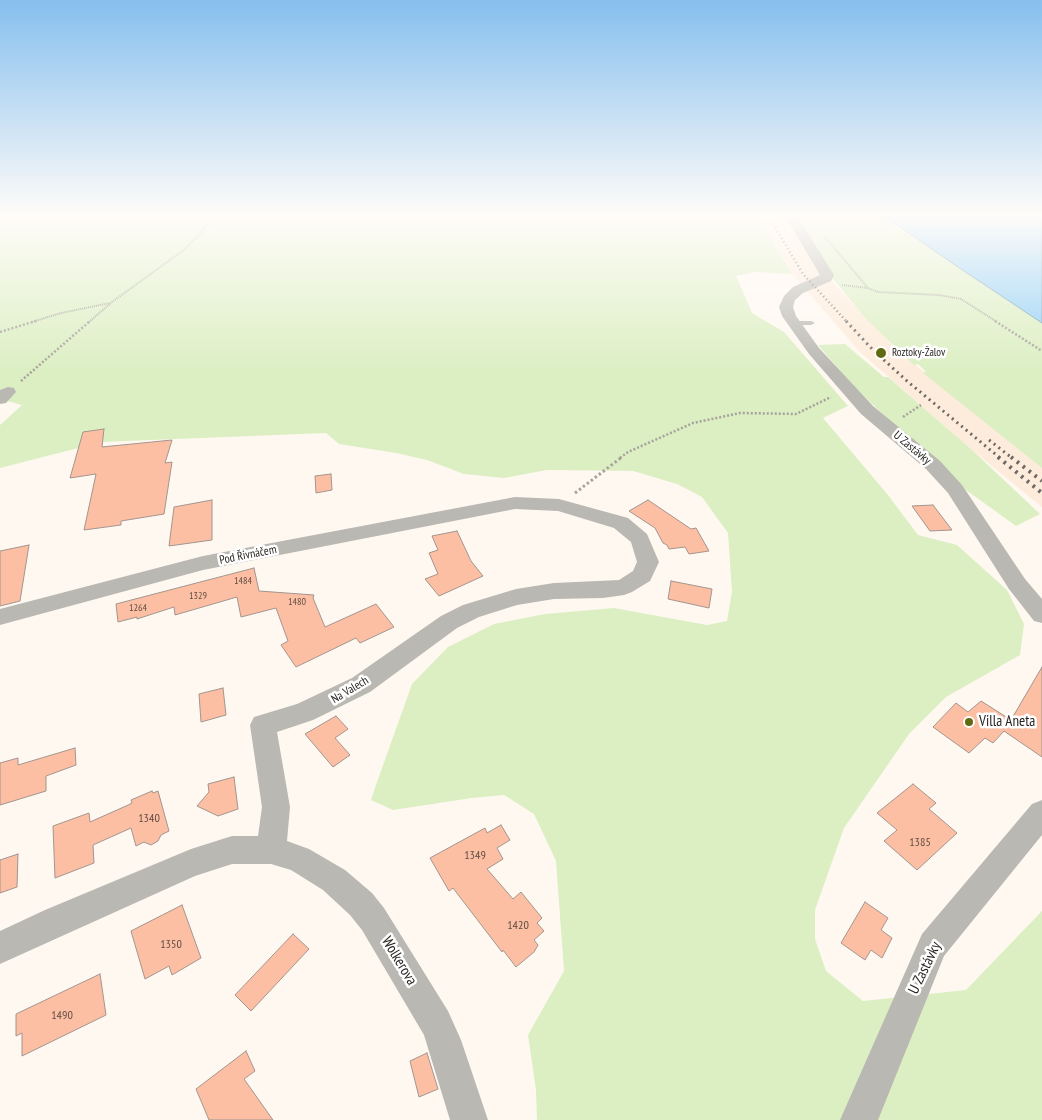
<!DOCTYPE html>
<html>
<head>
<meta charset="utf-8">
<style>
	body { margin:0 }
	canvas { display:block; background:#fff8f1 }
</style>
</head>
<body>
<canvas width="1042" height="1120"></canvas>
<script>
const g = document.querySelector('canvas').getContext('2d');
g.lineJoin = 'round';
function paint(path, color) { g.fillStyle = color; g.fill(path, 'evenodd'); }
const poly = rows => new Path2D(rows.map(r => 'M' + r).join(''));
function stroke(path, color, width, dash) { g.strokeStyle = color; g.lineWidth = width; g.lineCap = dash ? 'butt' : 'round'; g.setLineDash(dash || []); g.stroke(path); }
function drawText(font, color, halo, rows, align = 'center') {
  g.font = font + ' "PT Sans Narrow",sans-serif'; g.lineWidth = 5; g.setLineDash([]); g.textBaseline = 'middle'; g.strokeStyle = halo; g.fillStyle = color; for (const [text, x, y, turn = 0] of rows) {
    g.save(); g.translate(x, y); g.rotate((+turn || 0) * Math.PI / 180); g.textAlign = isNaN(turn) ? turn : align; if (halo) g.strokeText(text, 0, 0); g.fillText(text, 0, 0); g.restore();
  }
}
const built = poly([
	[757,214,785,214,797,235,824,273,895,348,1042,468,1042,507,971,449,860,352,792,274]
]);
const green = poly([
	[0,214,757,214,792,274,755,272,736,276,752,313,784,332,848,406,823,418,888,495,918,535,957,545,1007,590,1024,624,1020,655,946,697,909,734,844,828,815,910,815,939,826,971,863,1001,966,990,1042,911,1042,1120,537,1120,536,1090,528,1035,564,971,556,861,534,814,504,795,472,798,393,810,371,800,376,785,412,684,448,647,494,624,545,614,614,608,707,625,727,621,732,592,728,533,702,497,677,484,633,471,547,470,504,478,464,474,427,460,396,453,339,444,326,433,102,442,0,468,0,425,22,405,0,399],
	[785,214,881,214,1042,323,1042,468,923,373,926,372,918,364,914,365,867,320,834,280,824,273,797,235],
	[845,344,884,377,888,377,971,449,1040,514,1016,526,959,485,855,388,818,345]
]);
const water = poly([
	[881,214,1042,214,1042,323,961,269,881,214]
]);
const building = poly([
	[104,429,102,447,172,440,165,463,172,462,164,514,121,521,121,525,84,530,96,474,70,478,83,432,104,429],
	[331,474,332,490,316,493,315,476,331,474],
	[212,500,212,540,169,546,174,507,212,500],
	[648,500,691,529,696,528,709,551,689,554,685,547,669,549,667,545,663,543,655,528,629,511,648,500],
	[933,505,952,530,930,531,912,506,933,505],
	[457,531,471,561,483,576,439,596,425,579,438,574,429,553,438,550,432,536,457,531],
	[29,545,20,601,0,606,0,551,29,545],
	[254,568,259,591,314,595,313,598,325,627,376,604,394,627,360,643,356,638,296,667,281,645,288,641,276,608,241,617,237,597,175,615,174,607,137,619,137,617,118,622,116,604,254,568],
	[671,581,712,589,709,608,668,599,671,581],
	[1042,667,1042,757,1004,731,993,743,985,738,969,753,933,727,956,703,968,712,981,701,1011,720,1042,667],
	[223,688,226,715,201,722,199,694,223,688],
	[336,716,348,729,335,738,350,755,333,767,305,734,336,716],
	[75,748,76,765,46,776,46,791,0,805,0,763,18,758,18,765,75,748],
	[234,777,238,809,218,816,197,806,209,792,208,784,234,777],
	[913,784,936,803,929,809,957,833,917,870,884,841,897,830,877,813,913,784],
	[152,791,153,793,158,791,169,831,161,835,158,841,151,845,144,842,136,846,131,828,93,845,94,863,55,878,53,826,89,813,90,822,126,806,132,803,131,800,152,791],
	[501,825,510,840,497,848,503,859,487,869,513,899,521,892,542,918,537,923,544,931,534,940,538,945,534,952,516,967,503,950,502,952,453,888,449,891,430,858,485,828,487,833,501,825],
	[18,854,17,887,0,893,0,860,18,854],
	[865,902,888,918,881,930,892,938,882,958,871,950,865,960,841,943,865,902],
	[182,905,201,958,172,975,169,966,145,979,131,931,182,905],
	[293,934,309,949,251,1011,235,995,293,934],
	[100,974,106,1015,22,1056,22,1033,16,1036,16,1014,100,974],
	[246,1051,255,1071,244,1079,273,1120,209,1120,196,1089,246,1051],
	[427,1053,438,1089,419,1097,410,1061,427,1053]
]);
const pathFar2 = poly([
	[825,237,868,288,878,292,939,295,961,299,997,322],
	[842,285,868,288],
	[32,322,61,313,110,303],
	[89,322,112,302,185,249,201,233,214,214]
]);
const pathFar1 = poly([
	[995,321,1042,351],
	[0,332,36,321],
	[21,381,90,321],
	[903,417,921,405],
	[620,458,628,452,693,423,740,413,796,414,831,397]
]);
const path = poly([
	[575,493,622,457]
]);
const lane = poly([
	[791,321,811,321,815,323,811,325,794,325,790,323,791,321]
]);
const street = poly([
	[784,214,796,214,834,275,831,281,803,293,795,300,793,307,796,316,819,348,873,406,940,461,962,485,1025,579,1042,599,1042,623,1034,621,1009,589,948,493,926,469,861,414,809,354,782,316,779,307,784,296,793,287,820,275,784,214],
	[8,387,14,388,16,392,6,403,0,404,0,390,8,387],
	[515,497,559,499,628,518,647,534,659,562,650,581,632,592,624,595,603,598,554,599,517,605,479,617,457,628,370,692,313,720,277,732,290,807,287,841,309,849,345,870,372,893,384,908,448,1011,461,1040,488,1120,450,1120,424,1035,362,930,350,915,323,890,291,870,271,864,232,864,195,876,0,964,0,931,45,910,191,849,232,836,258,836,262,807,250,725,254,717,297,704,352,678,441,616,463,605,516,589,554,583,619,580,633,571,637,562,631,542,614,528,558,511,515,509,203,570,0,625,0,609,203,556,515,497],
	[1042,800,1042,835,944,956,878,1120,840,1120,922,934,1032,804,1042,800]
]);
const railFar2 = poly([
	[767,214,803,274,847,322]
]);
const railFar1 = poly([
	[846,321,873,350,907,381,1000,458],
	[989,440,1012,458]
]);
const rail = poly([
	[998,457,1042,493],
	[1011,457,1042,481]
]);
const markers = [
	[881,353,6,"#5f6a11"],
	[969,722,5,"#5f6a11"]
];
const numberNames = [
	["1484",243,581],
	["1329",198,596],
	["1480",297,602],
	["1264",138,608]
];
const farPoinames = [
	["Roztoky-Žalov",892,353]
];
const streetNames = [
	["U Zastávky",912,448,40],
	["Pod Řivnáčem",248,555,-11],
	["Na Valech",350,690,-31]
];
const nearNumbernames = [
	["1340",149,819],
	["1385",920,843],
	["1349",475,856],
	["1420",518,926],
	["1350",171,945],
	["1490",62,1016]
];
const nearPoinames = [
	["Villa Aneta",979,722]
];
const nearStreetnames = [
	["Wolkerova",399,961,59],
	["U Zastávky",925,968,-64]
];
paint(built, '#fdecdb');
paint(green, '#dcefc3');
paint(water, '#94d0f6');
stroke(water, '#749db6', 1);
paint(building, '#fdbfa3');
stroke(building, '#a2958f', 1);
stroke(pathFar2, '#a7a29c', 2, [1, 1]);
stroke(pathFar1, '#a7a29c', 2.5, [2, 2]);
stroke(path, '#a7a29c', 3, [2.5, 2.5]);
paint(lane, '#bab8b2');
paint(street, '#bab8b2');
stroke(railFar2, '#6e6964', 2.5, [1, 3]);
stroke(railFar1, '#6e6964', 3, [2, 4]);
stroke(rail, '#6e6964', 4, [2.5, 5]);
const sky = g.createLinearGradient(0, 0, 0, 371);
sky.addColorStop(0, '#86bfee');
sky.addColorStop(0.58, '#fffcf9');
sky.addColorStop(1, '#fffcf900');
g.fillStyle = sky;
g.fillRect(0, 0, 1042, 371);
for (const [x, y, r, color] of markers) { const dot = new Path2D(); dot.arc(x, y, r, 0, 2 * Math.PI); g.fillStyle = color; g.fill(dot); stroke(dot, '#fff', 2); }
drawText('10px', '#5e4c42', null, numberNames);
drawText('11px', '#292521', '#fff', farPoinames, 'left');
drawText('12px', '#292521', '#fff', streetNames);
drawText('12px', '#5e4c42', null, nearNumbernames);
drawText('15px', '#292521', '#fff', nearPoinames, 'left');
drawText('15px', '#292521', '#fff', nearStreetnames);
</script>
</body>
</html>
